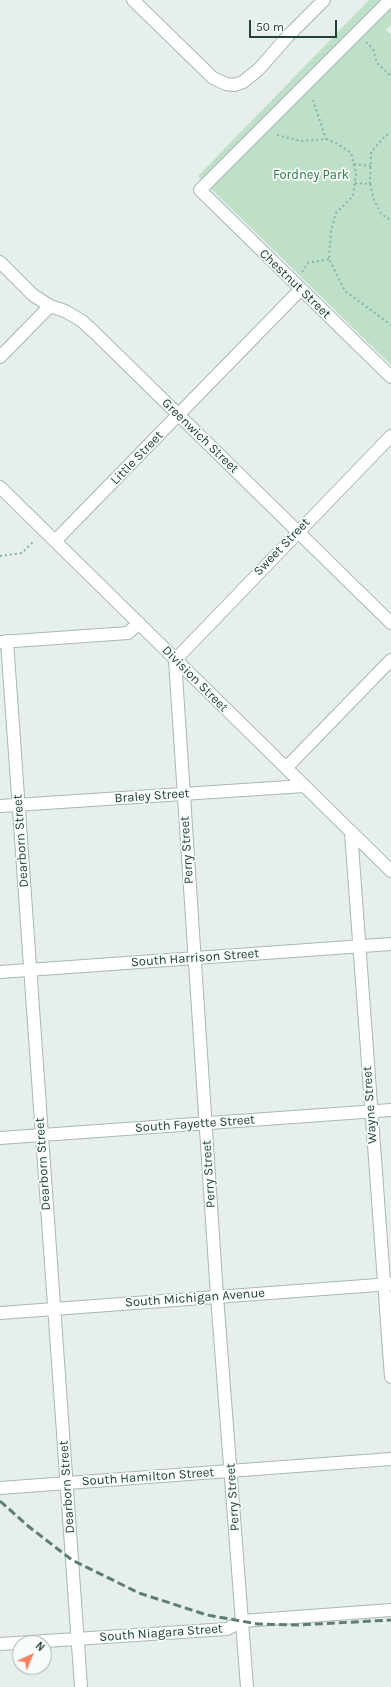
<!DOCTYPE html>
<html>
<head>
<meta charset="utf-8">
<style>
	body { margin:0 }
	#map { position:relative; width:391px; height:1687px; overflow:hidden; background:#e6efeb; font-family:Karla,sans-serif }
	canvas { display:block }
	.north { position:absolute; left:12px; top:1635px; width:40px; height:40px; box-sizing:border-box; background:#f7fbf9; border:1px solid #a3b1ad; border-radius:50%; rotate:44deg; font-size:11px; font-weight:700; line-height:16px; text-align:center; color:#24423a }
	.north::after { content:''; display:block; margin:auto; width:14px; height:18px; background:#f4845f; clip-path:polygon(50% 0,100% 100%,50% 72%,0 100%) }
	.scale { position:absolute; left:249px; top:20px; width:88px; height:18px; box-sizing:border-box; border:2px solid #24423a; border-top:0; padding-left:5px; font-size:12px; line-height:14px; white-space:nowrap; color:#24423a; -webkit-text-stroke:3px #f7fbf9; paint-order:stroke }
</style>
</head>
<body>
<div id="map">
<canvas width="391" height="1687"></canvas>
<div class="north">N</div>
<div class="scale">50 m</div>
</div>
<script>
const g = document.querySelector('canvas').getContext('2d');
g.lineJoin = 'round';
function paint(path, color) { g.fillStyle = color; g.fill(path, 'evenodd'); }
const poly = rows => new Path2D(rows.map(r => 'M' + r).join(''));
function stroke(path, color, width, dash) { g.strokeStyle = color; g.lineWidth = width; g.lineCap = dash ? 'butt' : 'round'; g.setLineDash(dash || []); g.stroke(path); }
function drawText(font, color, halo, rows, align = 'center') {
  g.font = font + ' Karla,sans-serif'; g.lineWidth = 3.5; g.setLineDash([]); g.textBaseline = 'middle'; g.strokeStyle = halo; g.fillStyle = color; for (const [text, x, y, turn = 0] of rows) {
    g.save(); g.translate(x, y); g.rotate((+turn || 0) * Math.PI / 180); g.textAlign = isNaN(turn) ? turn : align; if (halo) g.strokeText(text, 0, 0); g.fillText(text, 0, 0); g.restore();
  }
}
const green = poly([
	[369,0,391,0,391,25,386,30,391,34,391,365,198,176]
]);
const path = poly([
	[366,42,373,49,377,63,391,76],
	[313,100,326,139],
	[277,135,301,141,326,139,338,144,351,153,356,173,353,196,336,213,331,231,329,259,345,291,391,325],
	[354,164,371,166],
	[355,183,370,184,371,152,386,135,391,134],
	[370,184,374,200,381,214,391,220],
	[302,272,308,263,329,259],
	[0,556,22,553,34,541]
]);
const minor = poly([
	[133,0,213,78,226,84,234,85,243,82,259,69,287,37,324,0],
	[390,0,200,190,391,377],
	[0,262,33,295,50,306,65,311,82,321,95,333,391,623],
	[0,357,50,306],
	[0,487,391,871],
	[56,540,301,289],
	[7,641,81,1687],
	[0,642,128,633,139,623],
	[286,768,391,660],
	[0,806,304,786],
	[351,832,391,1377],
	[0,972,391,944],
	[0,1138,391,1110],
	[0,1313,391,1284],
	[0,1488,391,1459],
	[0,1644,227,1629,242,1621,391,1610],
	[247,1687,217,1296,175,660,391,436]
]);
const rail = poly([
	[0,1501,28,1526,72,1560,139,1593,207,1615,258,1624,298,1625,391,1620]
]);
const parkNames = [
	["Fordney Park",311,175]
];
const streetNames = [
	["Chestnut Street",295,284,44],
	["Greenwich Street",200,436,44],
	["Little Street",137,458,-46],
	["Sweet Street",282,547,-46],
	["Division Street",195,679,45],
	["Braley Street",152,796,-4],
	["Dearborn Street",21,841,-94],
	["Perry Street",187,850,-94],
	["South Harrison Street",195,958,-4],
	["Wayne Street",370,1105,-94],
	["South Fayette Street",195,1124,-4],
	["Dearborn Street",43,1164,-94],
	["Perry Street",209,1174,-94],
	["South Michigan Avenue",195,1298,-4],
	["South Hamilton Street",148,1477,-4],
	["Dearborn Street",67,1487,-94],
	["Perry Street",233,1497,-94],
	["South Niagara Street",161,1633,-4]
];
paint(green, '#bfe0c8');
stroke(minor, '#a8b8b2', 14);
stroke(path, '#86b3a5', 2, [2, 3]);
stroke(minor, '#fff', 12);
stroke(rail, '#5f7d75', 3, [8, 4]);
drawText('13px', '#2d7a4b', '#f7fbf9', parkNames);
drawText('13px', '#24423a', '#f7fbf9', streetNames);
</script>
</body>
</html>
